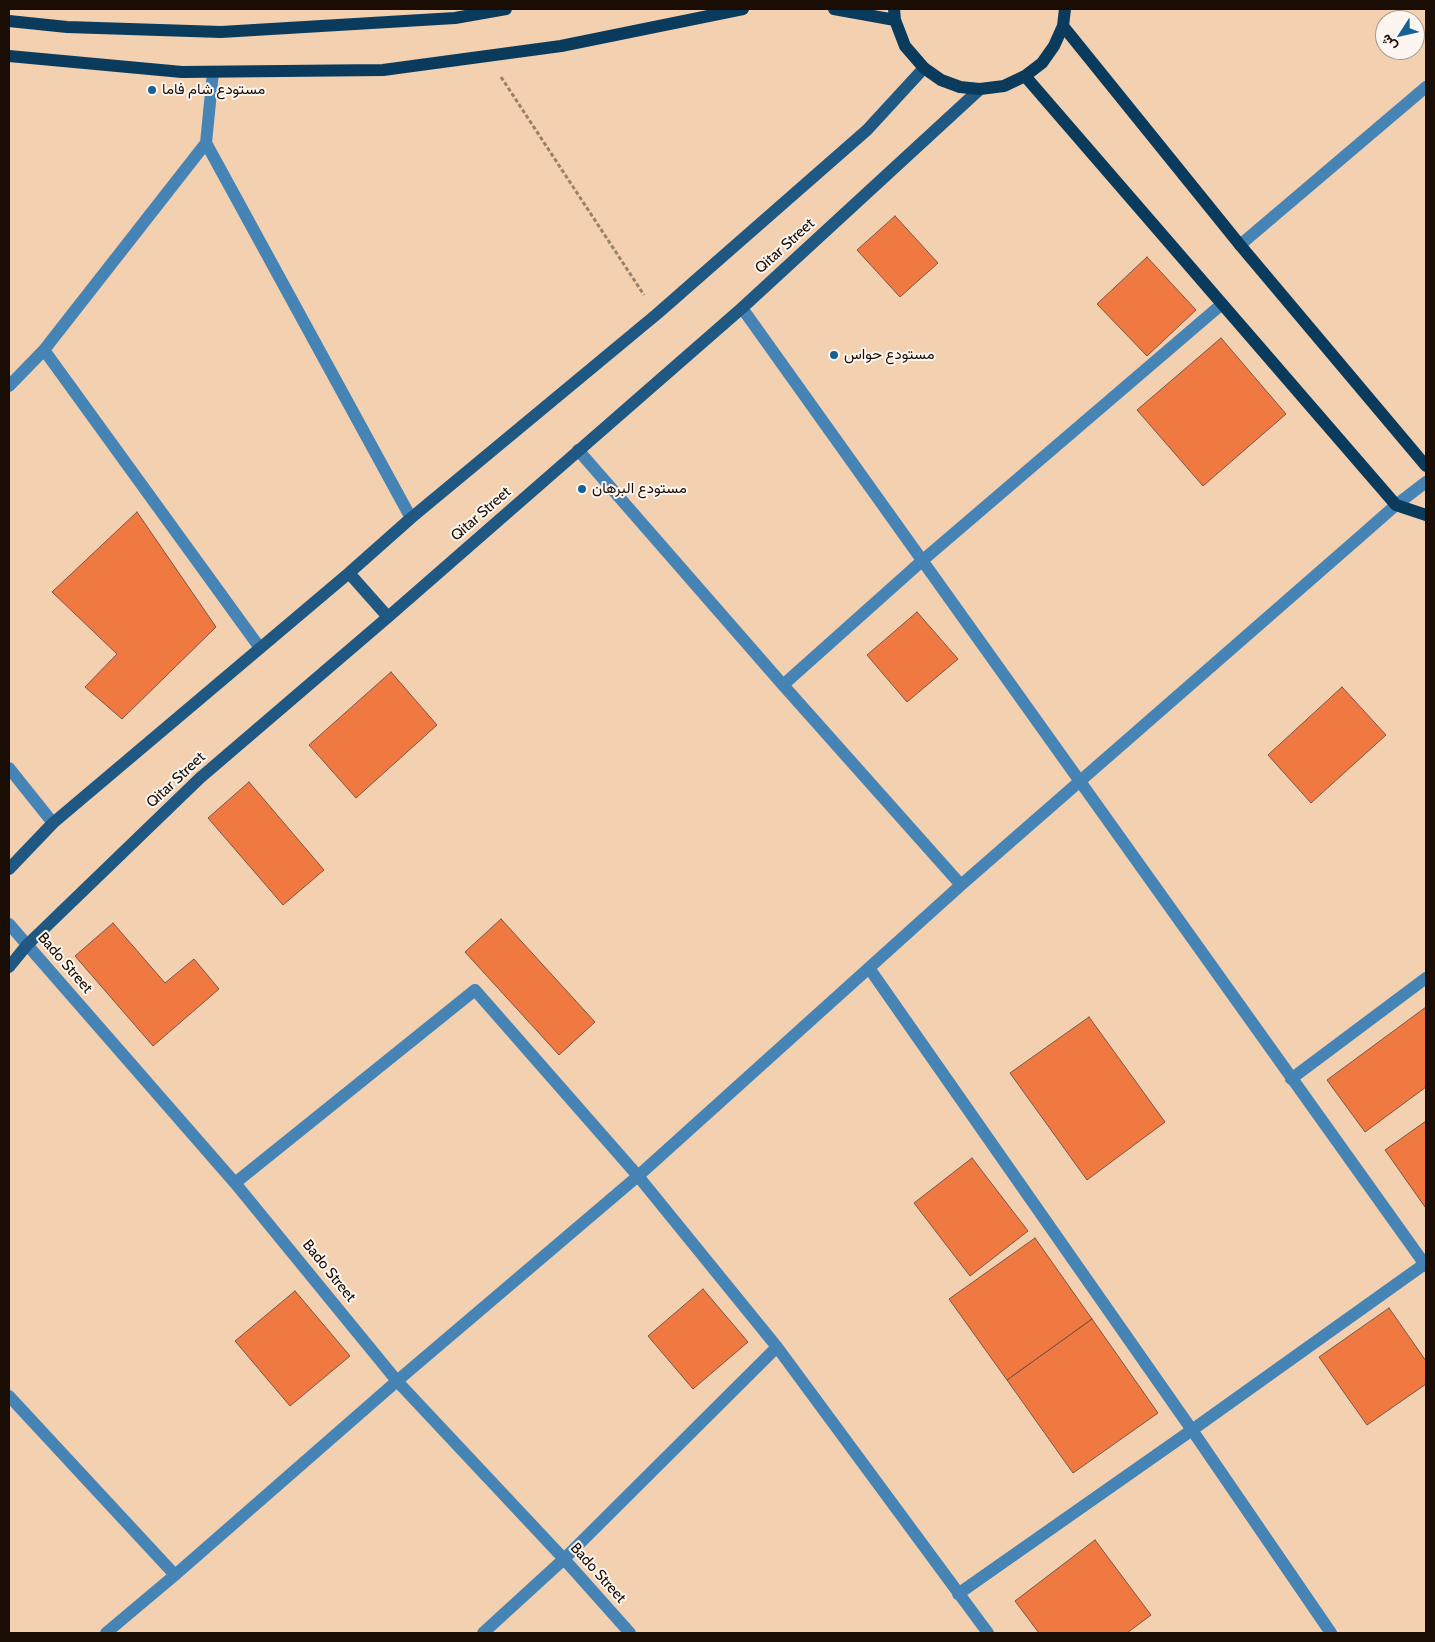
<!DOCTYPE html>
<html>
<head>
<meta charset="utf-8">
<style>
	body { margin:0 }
	#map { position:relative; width:1435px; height:1642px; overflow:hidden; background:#f2d0b0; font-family:Cabin,Vazirmatn,sans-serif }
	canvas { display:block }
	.frame { position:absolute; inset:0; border:10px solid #1a0e04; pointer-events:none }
	.north { position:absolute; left:1375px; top:10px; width:50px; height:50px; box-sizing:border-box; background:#fdf6f0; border:1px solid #a29992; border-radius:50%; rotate:235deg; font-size:14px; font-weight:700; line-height:20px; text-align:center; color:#1a0e04 }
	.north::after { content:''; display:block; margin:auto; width:18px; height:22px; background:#156194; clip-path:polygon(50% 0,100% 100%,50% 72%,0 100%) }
</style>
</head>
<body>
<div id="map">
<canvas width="1435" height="1642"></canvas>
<div class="frame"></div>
<div class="north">ش</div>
</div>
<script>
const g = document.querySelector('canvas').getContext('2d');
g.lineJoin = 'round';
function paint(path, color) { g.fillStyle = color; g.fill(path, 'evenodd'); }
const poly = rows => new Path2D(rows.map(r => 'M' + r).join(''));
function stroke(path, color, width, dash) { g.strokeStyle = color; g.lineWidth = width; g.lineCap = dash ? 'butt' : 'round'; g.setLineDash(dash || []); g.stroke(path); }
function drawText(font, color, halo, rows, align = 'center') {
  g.font = font + ' Cabin,Vazirmatn,sans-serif'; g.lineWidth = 4; g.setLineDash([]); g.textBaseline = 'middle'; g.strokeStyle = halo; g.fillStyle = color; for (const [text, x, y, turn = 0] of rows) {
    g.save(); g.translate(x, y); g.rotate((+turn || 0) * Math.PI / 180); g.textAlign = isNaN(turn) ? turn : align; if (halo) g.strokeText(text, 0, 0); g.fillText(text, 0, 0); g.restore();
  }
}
const building = poly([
	[895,216,938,263,900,297,857,250,895,216],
	[1147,257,1196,310,1147,356,1097,304,1147,257],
	[1221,338,1286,414,1203,486,1137,410,1221,338],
	[137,512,216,627,122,719,85,687,117,654,52,592,137,512],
	[917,612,958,659,907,702,867,655,917,612],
	[391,672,437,725,356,798,309,745,391,672],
	[1342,687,1386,735,1311,803,1268,755,1342,687],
	[249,782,324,870,283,905,208,818,249,782],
	[501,919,595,1022,559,1055,465,952,501,919],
	[113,923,165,983,194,959,219,989,153,1046,75,956,113,923],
	[1426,1007,1426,1087,1365,1132,1327,1080,1426,1007],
	[1089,1017,1165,1122,1087,1180,1010,1073,1089,1017],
	[1426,1121,1426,1206,1425,1207,1385,1150,1426,1121],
	[972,1158,1028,1231,970,1276,914,1203,972,1158],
	[1035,1238,1092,1319,1007,1380,949,1299,1035,1238],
	[703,1289,748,1342,693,1389,648,1336,703,1289],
	[295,1291,350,1356,290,1406,235,1341,295,1291],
	[1389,1308,1426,1361,1426,1384,1367,1425,1319,1357,1389,1308],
	[1092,1319,1158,1413,1073,1473,1007,1380,1092,1319],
	[1095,1540,1151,1615,1127,1633,1039,1633,1015,1601,1095,1540]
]);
const path = poly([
	[501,77,644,295]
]);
const street = poly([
	[206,143,411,518],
	[1240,245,1426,87],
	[742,308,1426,1266],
	[44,350,260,648],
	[9,386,44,350,206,143,213,72],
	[578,450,783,685,961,885],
	[783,685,923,560,1222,304],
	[9,768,53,823],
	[9,924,235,1183,397,1381,564,1559,630,1633],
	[869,968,1192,1430,1331,1633],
	[1291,1079,1426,978],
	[235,1183,475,990,638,1176,777,1347,988,1633],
	[9,1396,175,1575],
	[958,1594,1192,1430,1426,1263],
	[106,1633,175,1575,397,1381,638,1176,961,885,1363,534,1396,505,1426,482],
	[483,1633,564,1559,777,1347]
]);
const secondary = poly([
	[349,573,388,617],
	[9,869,53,823,349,573,411,518,657,314,867,130,924,68],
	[9,967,27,945,200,778,388,617,742,308,980,89]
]);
const primary = poly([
	[834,9,895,20],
	[894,9,895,20,905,46,924,68,941,80,960,87,980,89,1004,86,1025,76,1042,63,1054,46,1063,26,1065,9],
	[9,21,67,27,221,32,455,18,506,9],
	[1063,26,1240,245,1426,466],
	[9,56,182,72,383,70,561,46,743,9],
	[1025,76,1396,505,1426,515]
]);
const markers = [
	[152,90,5,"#156194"],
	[834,355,5,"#156194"],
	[582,489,5,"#156194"]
];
const poiNames = [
	["مستودع شام فاما",162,90],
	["مستودع حواس",844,355],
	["مستودع البرهان",592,489]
];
const streetNames = [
	["Qitar Street",785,246,-42],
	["Qitar Street",481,514,-41],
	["Qitar Street",176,780,-43],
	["Bado Street",65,963,49],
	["Bado Street",329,1271,51],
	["Bado Street",598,1573,48]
];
paint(building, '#f07941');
stroke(building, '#7b5544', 1);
stroke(path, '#998069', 3, [4, 2.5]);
stroke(street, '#4584b5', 12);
stroke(secondary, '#1f5983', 12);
stroke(primary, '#0b3b5c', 12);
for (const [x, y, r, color] of markers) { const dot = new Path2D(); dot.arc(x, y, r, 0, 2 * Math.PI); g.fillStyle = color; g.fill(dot); stroke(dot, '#fdf6f0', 2); }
drawText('15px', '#1a0e04', '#fdf6f0', poiNames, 'left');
drawText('15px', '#1a0e04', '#fdf6f0', streetNames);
</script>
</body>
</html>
